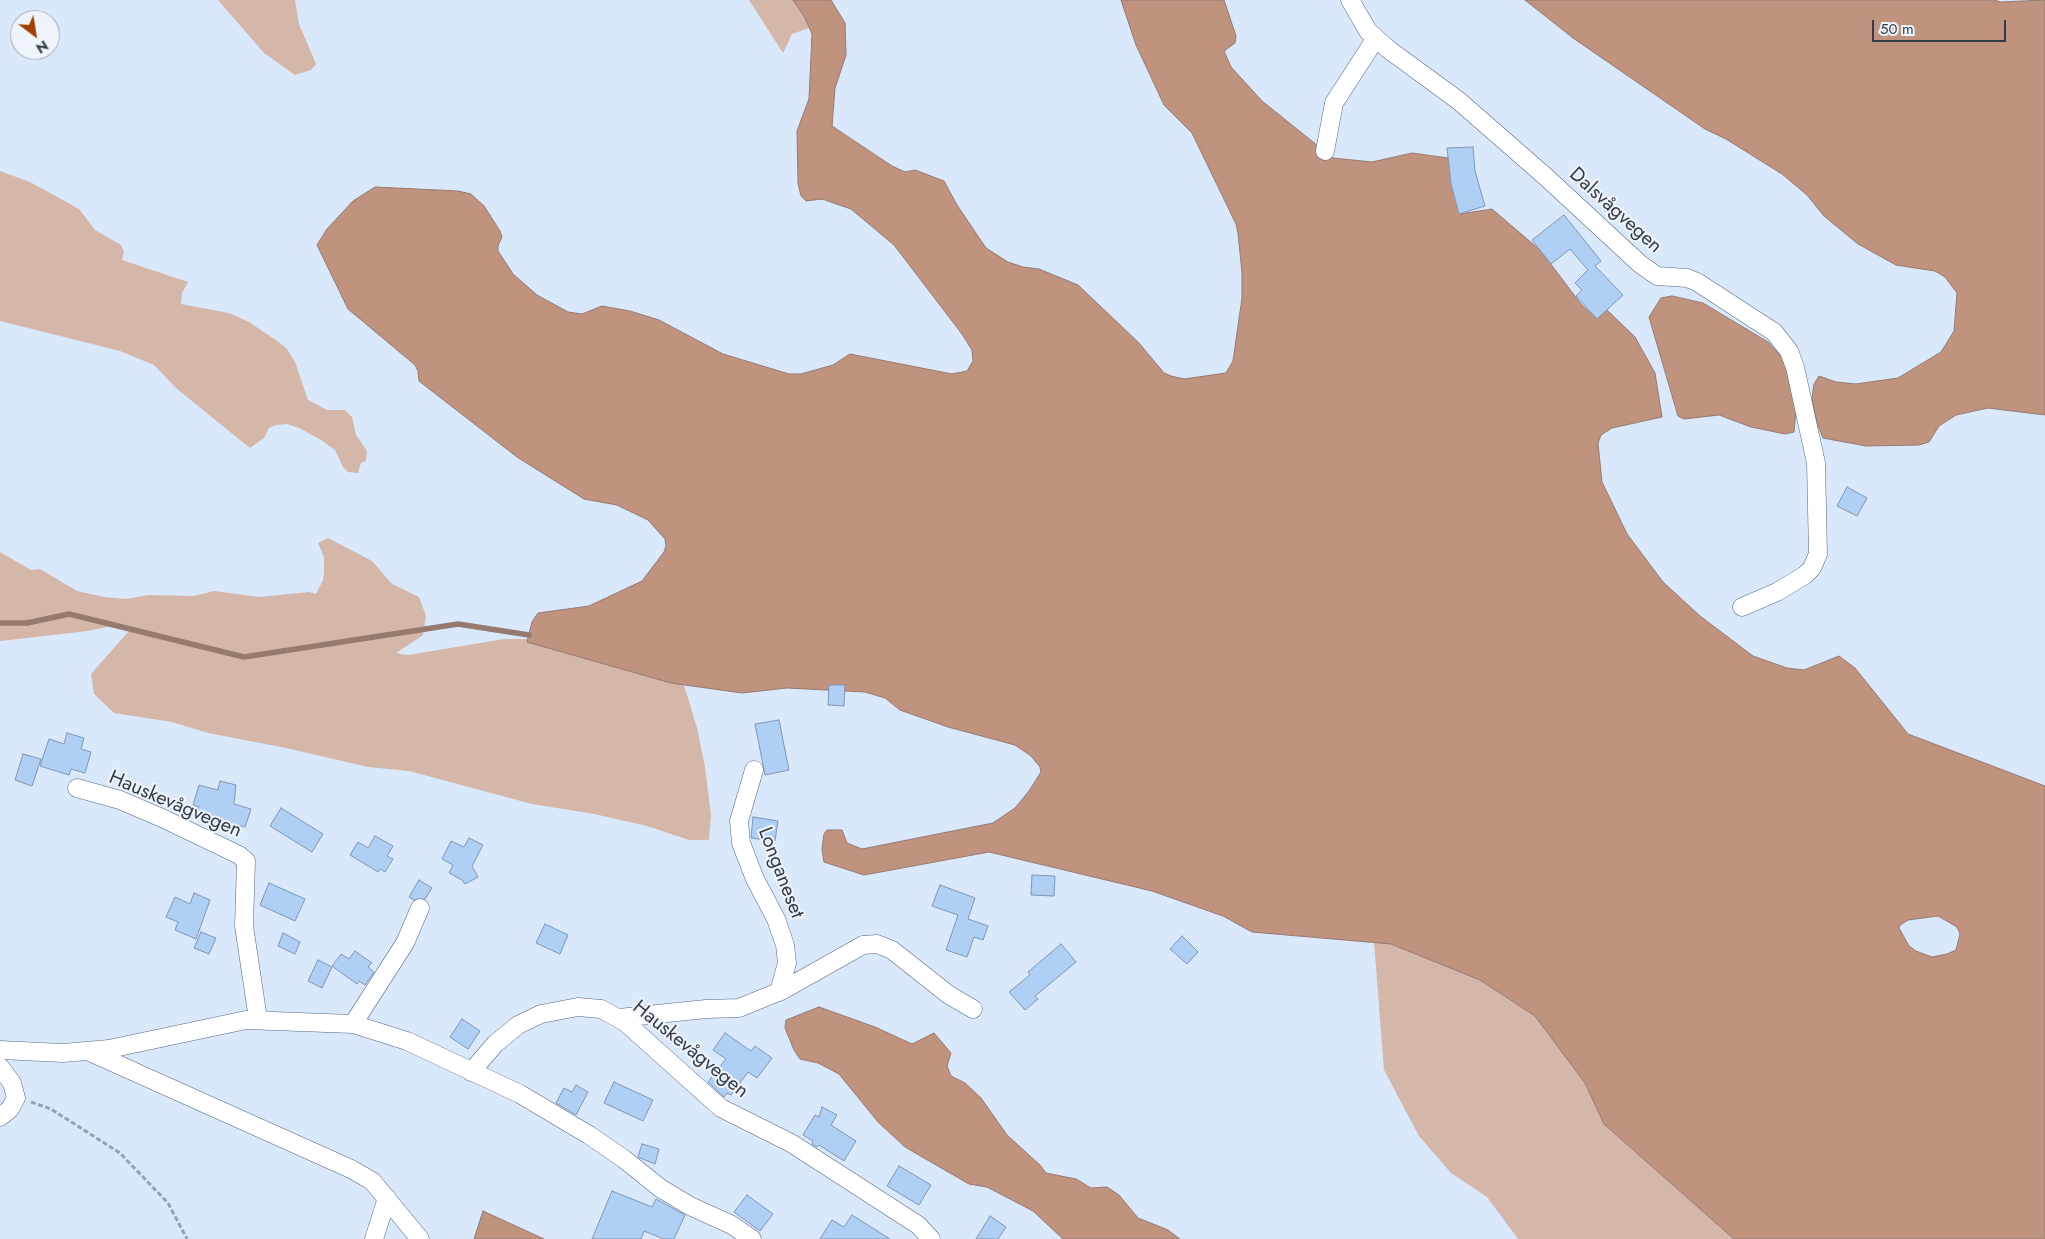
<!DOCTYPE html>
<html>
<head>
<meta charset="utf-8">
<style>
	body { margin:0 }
	#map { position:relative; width:2045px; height:1239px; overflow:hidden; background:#d9e8fa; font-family:Jost,sans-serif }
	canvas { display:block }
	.north { position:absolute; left:10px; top:10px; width:50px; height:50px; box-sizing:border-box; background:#eff4fa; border:1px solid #a4abb3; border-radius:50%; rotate:149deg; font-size:14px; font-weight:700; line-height:20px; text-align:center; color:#333d49 }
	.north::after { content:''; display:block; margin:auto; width:18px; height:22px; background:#a13e00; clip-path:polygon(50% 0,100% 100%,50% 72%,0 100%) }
	.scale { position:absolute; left:1872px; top:20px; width:134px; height:22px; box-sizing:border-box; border:2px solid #333d49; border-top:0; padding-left:6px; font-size:15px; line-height:18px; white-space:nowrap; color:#333d49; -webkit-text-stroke:4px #eff4fa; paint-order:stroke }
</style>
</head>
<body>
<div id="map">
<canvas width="2045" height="1239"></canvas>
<div class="north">N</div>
<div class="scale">50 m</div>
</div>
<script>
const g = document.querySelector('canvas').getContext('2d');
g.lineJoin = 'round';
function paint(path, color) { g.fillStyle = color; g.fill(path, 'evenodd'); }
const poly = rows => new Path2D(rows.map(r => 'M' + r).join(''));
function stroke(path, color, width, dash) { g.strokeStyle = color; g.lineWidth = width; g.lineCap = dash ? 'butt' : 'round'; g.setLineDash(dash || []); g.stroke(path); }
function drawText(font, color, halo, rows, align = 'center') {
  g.font = font + ' Jost,sans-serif'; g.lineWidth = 4; g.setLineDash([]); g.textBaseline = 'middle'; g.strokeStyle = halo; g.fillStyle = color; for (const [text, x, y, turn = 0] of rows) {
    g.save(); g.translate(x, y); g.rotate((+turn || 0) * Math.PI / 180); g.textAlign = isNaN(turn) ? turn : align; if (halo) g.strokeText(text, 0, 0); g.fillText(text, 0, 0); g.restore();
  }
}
const green = poly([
	[218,0,295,0,299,24,316,64,311,70,295,75,264,53],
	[749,0,793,0,804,16,809,28,792,34,783,53],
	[0,171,30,182,79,209,95,230,121,245,124,252,122,260,188,282,182,293,181,304,229,313,249,322,280,343,287,349,295,362,308,400,327,410,345,410,352,417,356,435,367,451,366,461,361,463,358,473,348,472,343,467,335,450,321,440,299,428,287,424,276,425,269,428,264,438,250,448,177,389,154,365,120,351,0,321],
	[328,538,372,561,392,584,419,597,426,616,423,635,396,653,408,655,504,639,528,639,528,642,684,685,697,728,705,767,711,815,709,840,689,840,647,826,594,814,532,804,409,771,368,767,286,748,208,733,172,722,114,713,94,694,91,674,129,631,123,627,107,627,88,631,0,641,0,552,31,570,40,569,77,591,104,597,126,599,148,595,194,596,214,591,259,597,309,592,316,594,323,580,324,573,324,557,318,543],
	[1374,942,1391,944,1480,980,1535,1016,1585,1083,1604,1124,1734,1239,1518,1239,1487,1197,1451,1173,1419,1136,1384,1070]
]);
const water = poly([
	[793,0,831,0,845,23,846,55,835,88,832,126,892,166,905,172,915,170,944,181,957,205,986,248,1008,262,1023,267,1039,269,1078,285,1139,343,1164,373,1171,376,1184,379,1226,373,1233,361,1242,298,1242,273,1238,233,1236,224,1192,133,1164,105,1136,45,1121,0,1224,0,1236,36,1235,43,1224,51,1231,67,1262,101,1333,158,1372,162,1412,153,1448,158,1460,214,1492,209,1540,250,1581,304,1597,319,1607,310,1635,337,1655,373,1662,417,1612,428,1601,435,1598,443,1602,482,1627,534,1663,582,1700,616,1753,656,1787,668,1804,670,1839,656,1855,668,1908,734,2045,786,2045,1239,1734,1239,1604,1124,1585,1083,1535,1016,1480,980,1391,944,1252,932,1223,916,1152,891,989,852,864,875,824,862,822,849,824,834,827,830,842,830,847,843,862,849,993,823,1015,808,1029,791,1041,772,1040,767,1031,756,1015,745,948,727,900,710,885,698,865,692,787,688,742,693,671,683,527,642,532,622,538,613,589,606,642,581,664,552,666,546,665,539,648,520,617,505,584,499,517,457,419,381,418,371,415,365,348,309,317,245,327,229,353,201,375,187,458,191,471,194,484,206,500,231,502,237,498,246,498,251,513,274,537,295,568,312,582,314,602,306,630,311,659,320,723,354,789,374,801,374,833,365,850,354,952,374,967,371,973,361,972,350,962,334,894,245,851,209,822,199,806,201,801,196,798,183,797,131,809,99,812,34,804,16,793,0],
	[1938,916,1957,927,1960,934,1956,950,1947,954,1932,957,1916,951,1909,946,1899,928,1900,925,1908,920,1938,916],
	[1525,0,1995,0,2000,2,2045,0,2045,415,1988,408,1956,415,1939,426,1929,442,1919,445,1866,446,1823,438,1817,423,1812,398,1814,384,1819,376,1836,382,1856,384,1898,378,1941,352,1954,331,1957,293,1945,277,1935,271,1896,265,1858,244,1824,216,1807,195,1782,174,1726,139,1705,129,1573,38,1525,0],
	[1672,296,1703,303,1768,342,1784,360,1797,400,1794,432,1785,434,1751,427,1719,415,1684,419,1678,416,1649,317,1661,298,1672,296],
	[819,1007,875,1027,912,1044,934,1033,951,1053,947,1066,951,1076,965,1083,981,1098,1007,1135,1040,1165,1046,1173,1076,1179,1091,1188,1107,1187,1119,1195,1138,1218,1168,1230,1180,1239,1063,1239,1033,1211,987,1187,969,1184,905,1147,878,1122,839,1074,818,1063,800,1059,794,1050,785,1028,786,1020,819,1007],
	[483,1211,544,1239,474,1239,483,1211]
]);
const stream = poly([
	[0,623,27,623,69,614,244,657,458,624,529,635]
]);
const building = poly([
	[1473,147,1475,171,1485,206,1459,214,1451,184,1447,148,1473,147],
	[1564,215,1601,261,1595,266,1623,295,1597,319,1576,296,1582,290,1575,283,1588,270,1570,249,1551,264,1532,240,1564,215],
	[1847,487,1867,498,1857,516,1837,506,1847,487],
	[829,685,845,685,844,706,828,705,829,685],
	[779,720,789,770,765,775,755,724,779,720],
	[67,733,84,738,81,749,91,752,85,773,71,769,69,775,40,766,49,739,64,744,67,733],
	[23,754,41,759,32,786,15,780,23,754],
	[220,781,236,785,234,804,251,809,245,827,197,814,199,807,193,805,199,785,218,790,220,781],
	[281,808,323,834,312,852,270,826,281,808],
	[753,817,778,821,775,841,751,838,753,817],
	[375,836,393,846,387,856,393,859,385,872,380,869,378,872,350,855,358,842,368,848,375,836],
	[469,838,483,845,472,866,478,877,465,884,462,880,449,873,453,865,442,859,451,841,464,847,469,838],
	[1032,875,1055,876,1054,896,1031,895,1032,875],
	[419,880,432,888,425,899,414,900,409,897,419,880],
	[269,883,305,899,295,921,260,905,269,883],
	[940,885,975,898,968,919,988,926,983,940,974,937,967,957,946,950,958,915,932,906,940,885],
	[194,893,210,900,196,939,175,930,178,922,166,917,175,897,190,904,194,893],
	[545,924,568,935,560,954,536,943,545,924],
	[201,932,216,938,209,954,194,948,201,932],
	[283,933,300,942,295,954,278,946,283,933],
	[1182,936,1198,952,1187,964,1170,949,1182,936],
	[1061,944,1076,962,1035,996,1038,999,1025,1010,1009,992,1030,975,1028,972,1061,944],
	[355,951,372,963,368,967,374,972,365,985,359,981,357,984,332,966,341,954,349,959,355,951],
	[318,960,332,967,322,988,308,981,318,960],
	[462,1019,480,1031,468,1049,450,1037,462,1019],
	[725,1033,751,1051,755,1046,772,1058,757,1078,748,1072,731,1095,727,1093,724,1097,708,1082,726,1059,713,1050,725,1033],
	[614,1082,653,1100,643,1121,604,1103,614,1082],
	[576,1085,588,1092,576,1115,556,1103,564,1088,572,1092,576,1085],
	[822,1107,837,1115,831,1125,856,1141,844,1161,819,1145,817,1147,812,1144,813,1141,803,1135,815,1115,819,1117,822,1107],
	[642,1144,659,1149,655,1164,638,1157,642,1144],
	[899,1166,931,1185,919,1205,887,1186,899,1166],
	[612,1191,652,1207,656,1199,685,1215,674,1239,664,1239,644,1231,641,1239,592,1239,612,1191],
	[747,1195,773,1214,760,1231,734,1212,747,1195],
	[852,1215,890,1239,820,1239,832,1220,844,1227,852,1215],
	[990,1216,1006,1227,998,1239,976,1239,990,1216]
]);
const path = poly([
	[31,1102,51,1109,120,1153,168,1203,187,1239]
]);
const minor = poly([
	[1350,0,1368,31,1388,49,1459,101,1546,177,1640,264,1657,276,1687,278,1697,282,1774,332,1789,351,1795,367,1816,463,1818,554,1812,568,1805,575,1777,592,1742,607],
	[1325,151,1334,103,1376,38],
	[754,770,739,821,741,843,755,879,776,919,785,945,787,963,779,992],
	[77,788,120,800,162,818,239,855,246,861,244,926,258,1019],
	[619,1018,706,1009,739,1008,783,990,863,945,877,944,892,950,949,995,973,1009],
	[353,1024,405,943,420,908],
	[0,1050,63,1053,109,1049,246,1020,353,1024,407,1041,520,1094,589,1135,624,1159,660,1188,690,1206,732,1225,752,1239],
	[90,1052,351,1169,372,1181,420,1239],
	[0,1067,12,1083,16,1098,10,1109,0,1117],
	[471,1072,495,1044,518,1025,541,1014,578,1007,601,1009,625,1022,721,1108,791,1143,918,1225,931,1239],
	[374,1239,387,1198]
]);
const streetNames = [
	["Dalsvågvegen",1615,211,42],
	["Hauskevågvegen",175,805,23],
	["Longaneset",780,873,69],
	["Hauskevågvegen",690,1050,39]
];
paint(green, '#d5b7aa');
paint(water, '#c0937f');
stroke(water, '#96796f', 1);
stroke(stream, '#96796f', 5.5);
paint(building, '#b0cff4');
stroke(building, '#7f96b3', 1);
stroke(minor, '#526883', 19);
stroke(path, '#95a2b1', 3, [5, 2.5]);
stroke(minor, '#fff', 18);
drawText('20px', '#333d49', '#eff4fa', streetNames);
</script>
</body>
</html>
